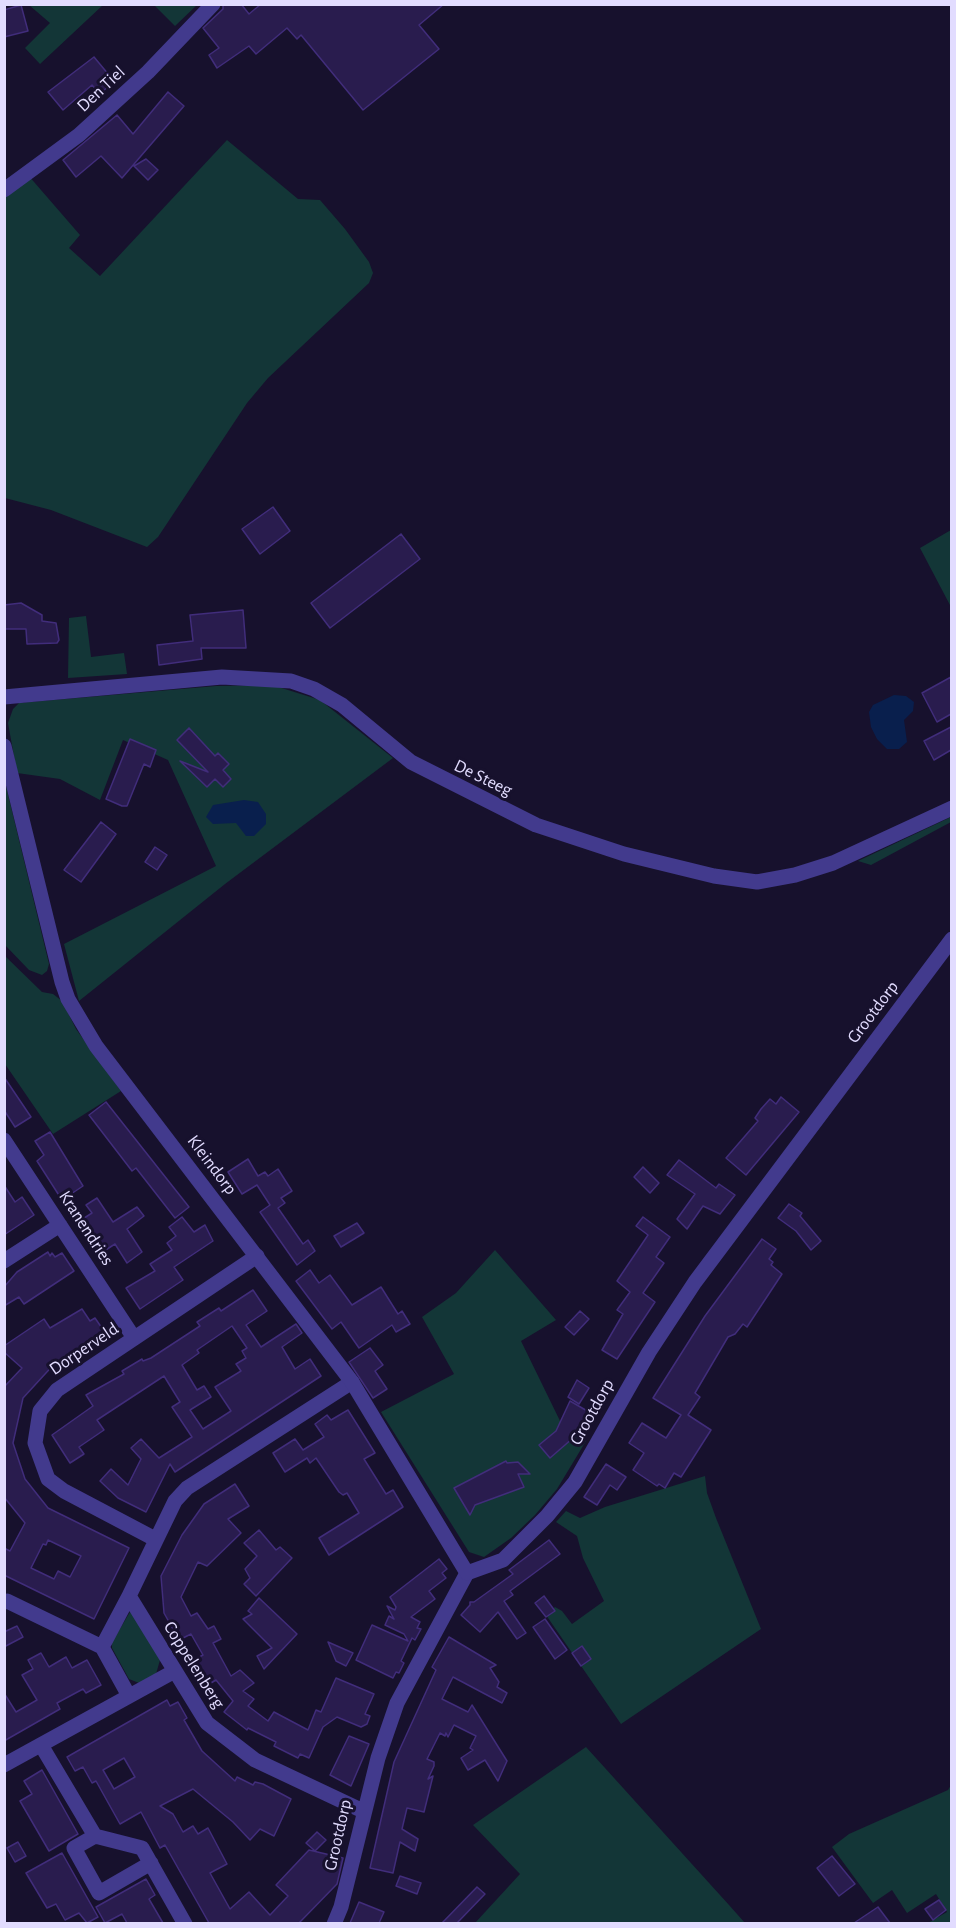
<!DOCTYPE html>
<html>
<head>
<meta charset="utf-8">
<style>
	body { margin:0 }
	#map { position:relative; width:956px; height:1928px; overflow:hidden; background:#17112d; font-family:"Alegreya Sans",sans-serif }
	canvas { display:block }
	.frame { position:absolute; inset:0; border:6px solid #e2dcff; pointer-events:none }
</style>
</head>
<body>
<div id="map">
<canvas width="956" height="1928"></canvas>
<div class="frame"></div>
</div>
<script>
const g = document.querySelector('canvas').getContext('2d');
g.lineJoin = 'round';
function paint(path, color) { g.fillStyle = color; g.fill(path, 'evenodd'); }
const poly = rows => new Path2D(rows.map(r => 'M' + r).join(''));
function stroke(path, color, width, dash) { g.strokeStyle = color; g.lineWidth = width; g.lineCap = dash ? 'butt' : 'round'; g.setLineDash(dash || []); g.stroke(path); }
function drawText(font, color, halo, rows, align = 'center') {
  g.font = font + ' "Alegreya Sans",sans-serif'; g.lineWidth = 6; g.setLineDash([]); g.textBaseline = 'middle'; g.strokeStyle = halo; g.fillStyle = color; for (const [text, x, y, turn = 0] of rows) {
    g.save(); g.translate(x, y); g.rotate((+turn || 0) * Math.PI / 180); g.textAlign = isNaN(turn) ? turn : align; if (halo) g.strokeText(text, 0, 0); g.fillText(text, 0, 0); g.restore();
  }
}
const green = poly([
	[29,5,103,5,40,64,25,48,50,23],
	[154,5,197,5,175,26],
	[227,140,298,199,320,200,345,229,369,262,373,273,369,283,268,378,247,403,158,537,147,547,51,510,5,498,5,193,28,175,80,235,69,248,100,276],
	[951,530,951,607,920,548],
	[86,616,91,657,124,653,127,674,68,678,69,618],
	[272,685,320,700,393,758,225,884,79,1001,64,944,216,866,168,760,123,740,100,800,60,779,17,773,8,723,13,709,19,703,216,686],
	[4,778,49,964,47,971,42,975,29,970,5,945],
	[951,817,951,822,871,865,858,861],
	[4,955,42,992,53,994,62,1001,76,1029,121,1091,53,1134,5,1064],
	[495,1250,556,1320,521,1341,562,1425,586,1441,557,1489,535,1515,511,1538,484,1557,469,1552,381,1412,454,1374,422,1317,456,1293],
	[705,1476,707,1493,716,1518,761,1629,621,1724,546,1615,555,1607,562,1611,572,1624,604,1601,583,1558,577,1536,556,1522,566,1511,580,1518,605,1507],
	[130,1612,134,1614,160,1660,156,1674,139,1683,129,1679,112,1648,112,1642],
	[586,1747,729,1905,745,1923,475,1923,520,1874,473,1825],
	[951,1785,951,1923,928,1923,947,1912,936,1894,907,1913,892,1890,873,1903,832,1847,849,1834,948,1790]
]);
const water = poly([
	[894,695,906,696,914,702,913,711,904,720,907,742,899,749,887,749,877,739,871,727,869,712,873,705],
	[244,800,258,802,266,814,266,824,254,836,246,836,236,823,213,824,206,817,213,805]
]);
const building = poly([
	[223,4,241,4,249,14,261,4,444,4,419,25,439,49,363,110,301,35,297,39,287,28,256,54,249,46,217,68,209,55,219,48,203,28,223,9,223,4],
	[21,5,28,31,4,37,4,10,21,5],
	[94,57,114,81,100,94,92,85,63,110,48,92,94,57],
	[168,92,184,106,122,178,101,156,76,177,63,160,117,115,133,134,168,92],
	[146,159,158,170,148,180,134,166,146,159],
	[273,507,290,531,260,554,242,529,273,507],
	[401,534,420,559,330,628,311,603,401,534],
	[21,603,42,615,42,621,56,623,59,640,57,643,27,644,26,629,4,629,4,605,21,603],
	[243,610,246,648,201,648,202,659,159,665,157,645,193,641,190,615,243,610],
	[951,677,951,714,937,722,922,693,951,677],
	[951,727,951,750,934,760,924,741,951,727],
	[189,728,215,756,218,753,229,764,223,770,231,779,223,787,215,779,207,787,180,761,208,772,177,740,189,728],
	[130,739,156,750,150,767,144,764,127,806,122,806,106,799,130,739],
	[101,822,116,834,81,882,64,870,101,822],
	[155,847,167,855,157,870,145,862,155,847],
	[4,1077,31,1117,15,1127,4,1110,4,1077],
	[781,1097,799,1112,746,1175,726,1158,758,1121,755,1118,761,1109,770,1099,776,1104,781,1097],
	[106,1102,189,1207,175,1218,136,1168,132,1171,89,1115,106,1102],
	[50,1132,83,1186,62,1200,37,1161,44,1155,35,1141,50,1132],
	[248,1159,258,1176,265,1172,268,1176,278,1169,292,1191,281,1198,285,1203,278,1208,303,1244,308,1240,315,1251,297,1265,260,1212,270,1205,257,1185,242,1194,228,1172,248,1159],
	[679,1160,716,1188,719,1184,735,1195,720,1214,703,1206,687,1229,677,1219,695,1194,667,1175,679,1160],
	[643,1167,659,1183,650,1193,634,1177,643,1167],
	[4,1185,15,1202,22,1197,34,1215,4,1235,4,1185],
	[97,1198,113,1222,137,1207,144,1216,127,1229,142,1252,127,1263,115,1244,101,1253,98,1252,78,1222,92,1213,86,1205,97,1198],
	[789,1204,802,1213,800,1216,821,1241,811,1250,796,1231,778,1218,789,1204],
	[182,1217,194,1232,205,1225,213,1241,174,1267,183,1280,140,1309,126,1288,155,1271,150,1264,172,1250,167,1243,176,1236,169,1227,182,1217],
	[643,1217,670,1237,656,1257,664,1263,643,1293,655,1302,617,1359,602,1350,623,1314,617,1310,630,1292,617,1281,648,1235,636,1226,643,1217],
	[357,1223,364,1233,341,1247,334,1236,357,1223],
	[762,1239,776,1249,769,1259,773,1262,771,1265,782,1274,747,1327,743,1324,735,1334,728,1337,695,1393,700,1397,688,1415,711,1430,681,1477,674,1473,665,1488,659,1484,657,1486,633,1470,644,1453,629,1443,642,1423,666,1438,681,1415,653,1398,705,1316,762,1239],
	[48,1252,50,1256,52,1253,55,1257,62,1253,74,1271,24,1304,19,1297,4,1306,4,1287,17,1272,48,1252],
	[310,1270,319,1283,330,1275,352,1305,381,1287,398,1314,402,1311,410,1324,396,1332,392,1325,359,1348,341,1322,332,1329,296,1281,310,1270],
	[253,1290,267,1311,246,1325,261,1347,296,1324,302,1333,282,1347,295,1369,310,1359,321,1376,175,1472,170,1464,146,1512,118,1498,100,1481,111,1469,128,1485,141,1459,131,1448,141,1439,159,1458,192,1437,172,1407,180,1402,164,1376,97,1420,104,1430,79,1447,84,1454,70,1463,52,1435,93,1406,86,1395,124,1374,122,1371,142,1359,143,1361,151,1358,200,1326,197,1322,219,1308,221,1311,253,1290],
	[232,1326,247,1348,242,1351,246,1358,236,1364,241,1371,215,1387,231,1411,203,1429,190,1410,211,1397,204,1386,197,1390,182,1365,199,1353,197,1350,232,1326],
	[82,1309,90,1321,95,1318,106,1334,59,1365,57,1361,23,1398,13,1443,25,1479,48,1508,129,1548,94,1619,4,1575,4,1548,10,1551,25,1523,4,1497,4,1387,22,1368,4,1352,4,1346,44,1319,50,1328,82,1309],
	[48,1540,81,1556,70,1577,58,1571,54,1579,31,1568,43,1544,46,1545,48,1540],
	[580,1311,589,1319,574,1335,565,1327,580,1311],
	[370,1348,383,1365,375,1371,387,1389,373,1398,349,1362,370,1348],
	[577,1380,589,1388,579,1404,568,1397,577,1380],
	[570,1401,589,1412,573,1438,550,1458,539,1445,556,1431,570,1401],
	[348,1410,375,1453,364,1459,386,1494,393,1490,403,1507,329,1555,319,1538,359,1513,347,1493,343,1495,339,1492,316,1458,310,1463,307,1458,285,1472,273,1453,295,1439,303,1450,324,1437,315,1424,327,1415,331,1420,348,1410],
	[506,1461,507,1463,518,1462,530,1474,518,1474,524,1487,475,1505,470,1515,454,1488,506,1461],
	[606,1464,626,1477,617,1490,610,1485,597,1505,584,1497,606,1464],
	[235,1484,249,1506,228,1519,241,1533,207,1566,198,1562,181,1597,191,1616,197,1613,208,1629,214,1626,221,1639,213,1643,231,1676,240,1670,254,1683,243,1691,254,1699,248,1706,268,1721,274,1712,308,1730,316,1710,321,1712,336,1678,374,1694,365,1714,370,1716,367,1724,361,1727,337,1717,323,1727,309,1758,300,1754,298,1758,274,1746,276,1742,248,1728,247,1730,224,1712,233,1701,216,1680,206,1686,192,1661,203,1655,191,1634,179,1640,164,1613,161,1576,182,1535,204,1504,235,1484],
	[259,1530,276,1550,280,1547,292,1558,256,1596,244,1584,250,1578,245,1569,257,1556,244,1543,259,1530],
	[549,1540,560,1554,510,1591,513,1595,504,1601,526,1633,517,1639,498,1612,480,1632,461,1615,470,1605,470,1602,474,1602,513,1574,509,1570,549,1540],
	[439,1559,447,1569,442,1573,446,1578,429,1591,435,1599,411,1617,420,1622,417,1628,421,1629,415,1640,412,1638,401,1661,404,1663,399,1673,396,1672,393,1678,356,1660,372,1625,408,1641,404,1634,385,1625,389,1616,394,1619,387,1606,395,1610,396,1607,390,1597,439,1559],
	[544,1596,555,1611,546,1617,535,1603,544,1596],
	[259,1598,297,1634,264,1669,257,1656,272,1648,243,1619,252,1614,248,1611,259,1598],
	[545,1619,567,1650,555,1659,533,1627,545,1619],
	[17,1626,23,1637,4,1647,4,1632,17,1626],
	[449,1637,496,1665,490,1668,499,1682,497,1687,507,1693,502,1703,453,1677,442,1699,468,1712,472,1705,507,1761,498,1781,485,1760,468,1770,461,1758,473,1750,470,1748,476,1736,454,1725,448,1737,446,1733,445,1736,440,1733,427,1759,434,1762,434,1766,428,1779,433,1776,424,1812,407,1808,402,1829,418,1839,415,1851,400,1842,393,1873,370,1868,394,1762,436,1670,432,1667,449,1637],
	[328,1642,353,1653,346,1666,336,1661,328,1642],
	[582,1646,591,1659,581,1666,572,1653,582,1646],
	[41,1653,49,1667,66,1657,72,1668,87,1660,101,1685,86,1693,83,1689,57,1703,60,1709,4,1741,4,1693,16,1712,37,1700,22,1675,33,1669,28,1660,41,1653],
	[167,1700,170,1706,178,1702,187,1718,184,1720,202,1751,235,1781,237,1777,253,1785,255,1782,263,1784,291,1799,274,1836,260,1829,250,1840,233,1822,193,1789,160,1806,173,1814,183,1832,193,1826,198,1834,208,1828,227,1864,210,1873,230,1909,249,1892,270,1915,288,1896,276,1885,309,1850,343,1858,337,1884,299,1923,209,1923,165,1845,160,1848,141,1812,120,1824,96,1781,92,1783,83,1767,75,1771,67,1757,167,1700],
	[124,1758,135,1777,114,1789,103,1770,124,1758],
	[349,1736,369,1744,351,1786,330,1775,349,1736],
	[42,1770,78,1834,49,1851,20,1801,32,1794,24,1781,42,1770],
	[317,1832,326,1840,315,1851,306,1843,317,1832],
	[18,1842,26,1856,15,1862,7,1848,18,1842],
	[62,1853,98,1917,87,1923,79,1913,65,1920,56,1904,47,1908,26,1873,62,1853],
	[832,1856,855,1884,839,1896,817,1868,832,1856],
	[400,1876,421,1883,417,1894,396,1886,400,1876],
	[146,1879,155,1895,149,1899,163,1923,127,1923,122,1914,105,1923,96,1907,146,1879],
	[477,1887,485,1894,457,1923,442,1923,477,1887],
	[939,1900,946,1910,933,1920,925,1909,939,1900],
	[359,1902,384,1912,379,1923,350,1923,359,1902],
	[878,1907,890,1923,854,1923,878,1907]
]);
const minor = poly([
	[4,190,79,135,148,72,213,4],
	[4,697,222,677,291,681,314,689,342,705,411,762,536,825,624,854,714,876,757,882,795,875,833,863,952,808],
	[4,1140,134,1338],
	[4,1261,60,1225],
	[352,1382,187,1488,175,1501,129,1596,207,1723,255,1760,363,1811],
	[155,1539,64,1491,48,1479,35,1443,40,1411,57,1390,257,1256],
	[4,1602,7,1601,102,1647,129,1696],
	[102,1647,129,1596],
	[41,1745,95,1836,142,1848,185,1924],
	[4,1765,173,1672],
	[95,1836,74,1848,99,1893,151,1863],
	[334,1924,341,1907,378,1758,397,1703,467,1573]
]);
const tertiary = poly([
	[4,746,62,982,68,999,96,1046,352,1382,467,1573,503,1560,547,1516,575,1482,649,1352,695,1282,952,939]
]);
const streetNames = [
	["Den Tiel",101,89,-43],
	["De Steeg",483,778,26],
	["Grootdorp",873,1012,-53],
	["Kleindorp",212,1165,53],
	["Kranendries",86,1228,57],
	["Dorperveld",84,1349,-34],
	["Grootdorp",592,1412,-61],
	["Coppelenberg",194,1665,58],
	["Grootdorp",338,1835,-77]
];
paint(green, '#133637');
paint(water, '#091f4d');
paint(building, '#291c4e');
stroke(building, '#412d7b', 1.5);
stroke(minor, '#423a8d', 15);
stroke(tertiary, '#423a8d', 15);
drawText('18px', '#e2dcff', '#17112d', streetNames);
</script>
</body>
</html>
